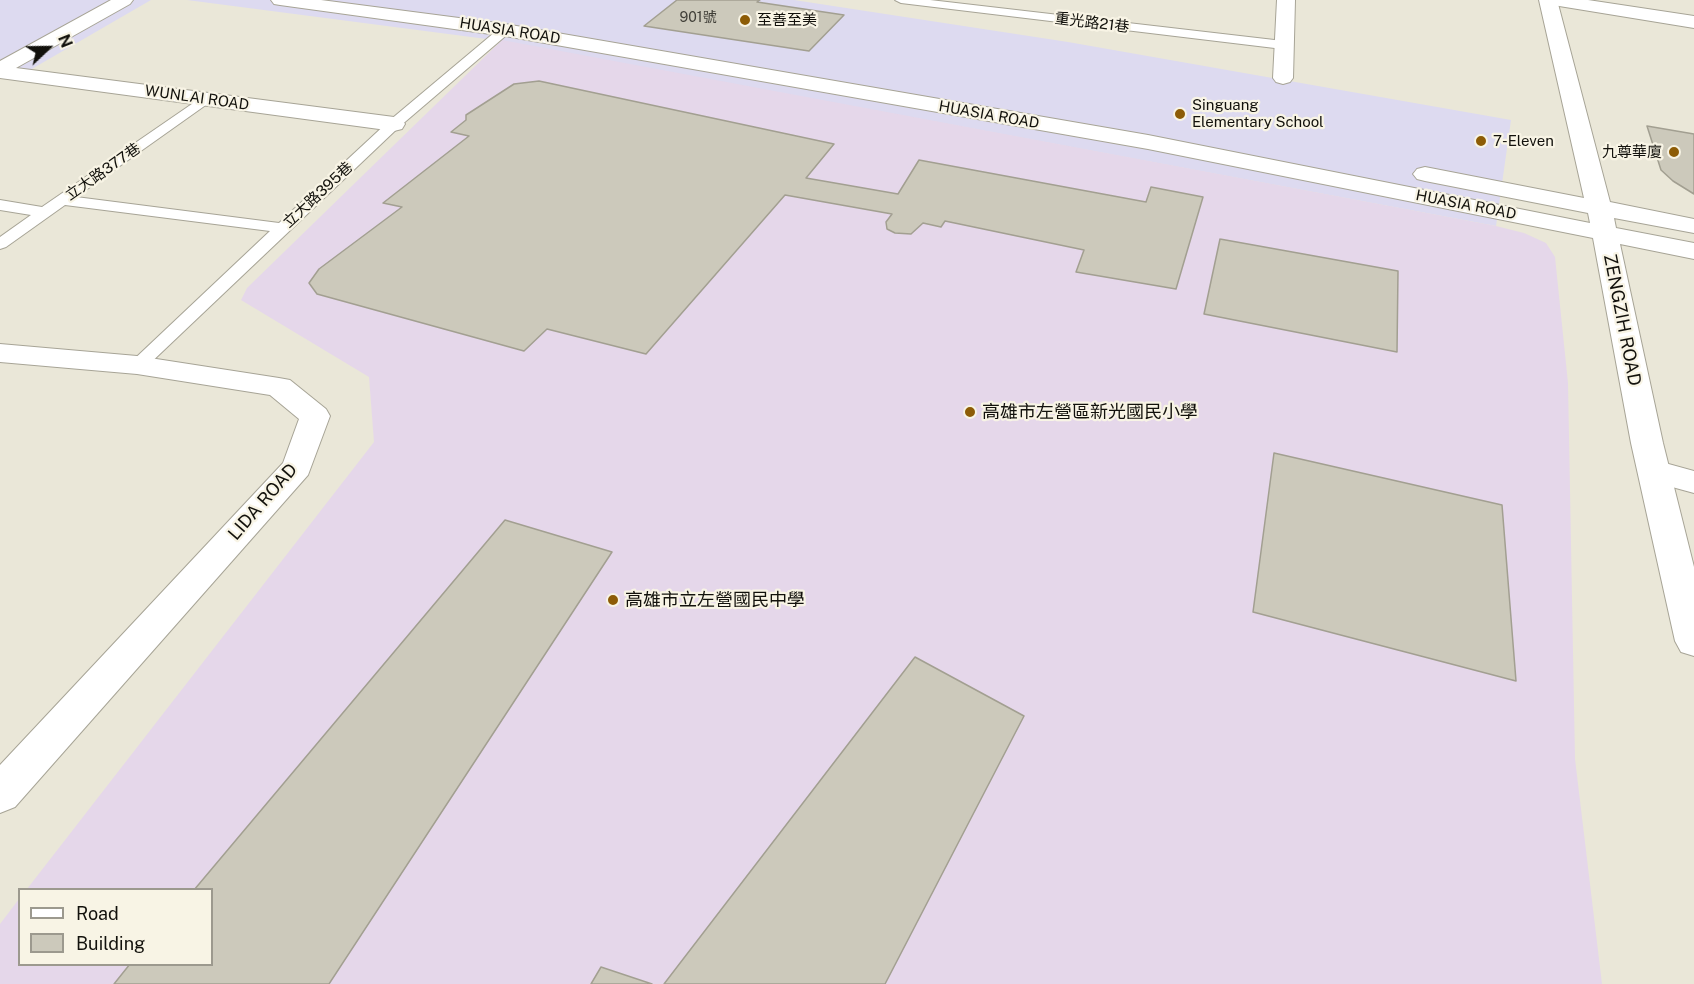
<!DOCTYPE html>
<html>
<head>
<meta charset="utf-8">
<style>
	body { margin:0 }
	#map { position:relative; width:1694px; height:984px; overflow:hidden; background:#eae7d8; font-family:"Public Sans",sans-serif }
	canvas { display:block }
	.legend { position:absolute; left:18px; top:888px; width:195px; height:78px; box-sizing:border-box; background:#f8f4e5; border:2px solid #9c998e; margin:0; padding:8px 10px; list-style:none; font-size:18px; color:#12110c }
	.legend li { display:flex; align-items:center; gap:12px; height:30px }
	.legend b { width:30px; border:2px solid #9c998e }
	.north { position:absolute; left:18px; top:18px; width:60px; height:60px; -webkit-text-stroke:4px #f8f4e5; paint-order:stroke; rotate:68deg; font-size:16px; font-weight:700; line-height:24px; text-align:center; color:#12110c }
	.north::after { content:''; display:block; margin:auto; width:21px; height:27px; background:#12110c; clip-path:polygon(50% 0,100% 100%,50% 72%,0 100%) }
</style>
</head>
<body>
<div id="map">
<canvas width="1694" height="984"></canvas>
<ul class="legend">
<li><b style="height:8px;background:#fff"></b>Road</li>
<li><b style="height:16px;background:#ccc9bb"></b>Building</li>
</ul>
<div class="north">N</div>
</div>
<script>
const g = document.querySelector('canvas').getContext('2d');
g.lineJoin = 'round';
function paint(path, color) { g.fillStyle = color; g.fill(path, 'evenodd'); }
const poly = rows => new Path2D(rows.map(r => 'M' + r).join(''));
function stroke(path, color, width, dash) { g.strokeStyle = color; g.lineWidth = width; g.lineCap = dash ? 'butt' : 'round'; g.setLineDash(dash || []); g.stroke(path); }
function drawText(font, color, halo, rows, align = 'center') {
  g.font = font + ' "Public Sans","Noto Sans TC",sans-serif'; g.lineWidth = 4.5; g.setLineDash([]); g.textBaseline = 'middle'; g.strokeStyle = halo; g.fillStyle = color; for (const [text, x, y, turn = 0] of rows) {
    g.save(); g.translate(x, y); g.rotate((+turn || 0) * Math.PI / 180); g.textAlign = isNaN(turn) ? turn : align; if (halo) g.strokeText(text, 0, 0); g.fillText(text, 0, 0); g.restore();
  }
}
const commercial = poly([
	[0,0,151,0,30,70,0,65],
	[187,0,794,0,1068,42,1511,120,1496,226,502,41]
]);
const education = poly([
	[502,40,1496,226,1524,233,1546,243,1555,257,1568,383,1575,759,1602,984,0,984,0,924,19,899,20,964,212,964,212,890,27,889,374,442,369,377,241,300,247,288]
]);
const building = poly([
	[677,0,760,0,757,2,844,15,809,51,644,26,677,0],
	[539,81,834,144,806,178,898,194,919,160,1146,202,1151,187,1203,197,1176,289,1076,272,1084,250,945,221,941,227,923,223,911,234,895,233,887,229,886,222,892,214,785,195,646,354,547,329,524,351,317,294,309,283,319,269,402,207,383,203,469,136,451,132,466,120,466,115,514,84,539,81],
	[1647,126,1694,134,1694,194,1673,181,1661,170,1647,126],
	[1220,239,1398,271,1397,352,1204,314,1220,239],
	[1274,453,1502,505,1516,681,1253,612,1274,453],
	[505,520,612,552,329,984,114,984,130,964,212,964,212,890,194,890,505,520],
	[915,657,1024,716,885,984,664,984,915,657],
	[601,967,652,984,591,984,601,967]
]);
const service = poly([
	[895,0,930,0,1283,41,1289,45,1283,49,901,3,895,0],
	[505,26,511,30,509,33,399,127,144,369,137,371,130,369,128,365,270,231,65,205,6,247,0,249,0,237,31,215,0,210,0,200,42,207,205,95,212,99,210,102,76,197,279,223,389,121,501,27,505,26]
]);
const minor = poly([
	[111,0,133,0,130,4,16,68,394,117,402,119,405,124,402,129,394,131,0,78,0,61,111,0],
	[1277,0,1295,0,1293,78,1290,82,1283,84,1276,82,1273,78,1277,0],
	[1544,0,1588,0,1694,16,1694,28,1553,5,1547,4,1544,0],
	[0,344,137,356,279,378,290,380,326,409,330,416,308,475,15,807,0,813,0,765,283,463,299,419,270,395,137,374,0,362,0,344],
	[1654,460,1694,471,1694,493,1643,479,1638,471,1643,463,1654,460]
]);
const tertiary = poly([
	[271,0,321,0,505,24,1148,135,1590,223,1588,213,1425,181,1417,179,1413,174,1417,169,1425,167,1584,198,1539,0,1557,0,1610,202,1694,219,1694,233,1614,218,1616,228,1694,243,1694,259,1620,244,1663,443,1694,567,1694,656,1681,652,1675,641,1631,443,1593,238,1148,149,505,36,280,5,274,4,271,0]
]);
const markers = [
	[745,20,6,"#8d5c06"],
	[1180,114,6,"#8d5c06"],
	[1481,141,6,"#8d5c06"],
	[1674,152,6,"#8d5c06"],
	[970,412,6,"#8d5c06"],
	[613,600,6,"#8d5c06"]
];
const farNumbernames = [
	["901號",698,18]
];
const farPoinames = [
	["至善至美",757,20],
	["Singuang",1192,105],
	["Elementary School",1192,122],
	["7-Eleven",1493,141],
	["九尊華廈",1662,152,"right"]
];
const farStreetnames = [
	["重光路21巷",1092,23,7],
	["HUASIA ROAD",510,31,9],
	["WUNLAI ROAD",197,98,8],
	["HUASIA ROAD",989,115,10],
	["立大路377巷",103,172,-35],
	["立大路395巷",318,195,-43],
	["HUASIA ROAD",1466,205,11]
];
const streetNames = [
	["ZENGZIH ROAD",1622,320,79],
	["LIDA ROAD",263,502,-49]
];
const poiNames = [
	["高雄市左營區新光國民小學",982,412],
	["高雄市立左營國民中學",625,600]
];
paint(commercial, '#dddaf0');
paint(education, '#e5d7ea');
paint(building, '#ccc9bb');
stroke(building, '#a29f91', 1.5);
stroke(service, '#a7a496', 2);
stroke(minor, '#a7a496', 2);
stroke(tertiary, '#a7a496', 2);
paint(service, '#fff');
paint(minor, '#fff');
paint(tertiary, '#fff');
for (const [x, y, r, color] of markers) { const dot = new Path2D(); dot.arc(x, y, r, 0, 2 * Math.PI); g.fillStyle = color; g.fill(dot); stroke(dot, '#f8f4e5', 2); }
drawText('14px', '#403f38', null, farNumbernames);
drawText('15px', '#12110c', '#f8f4e5', farPoinames, 'left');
drawText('15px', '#12110c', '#f8f4e5', farStreetnames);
drawText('18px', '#12110c', '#f8f4e5', streetNames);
drawText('18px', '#12110c', '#f8f4e5', poiNames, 'left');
</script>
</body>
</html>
